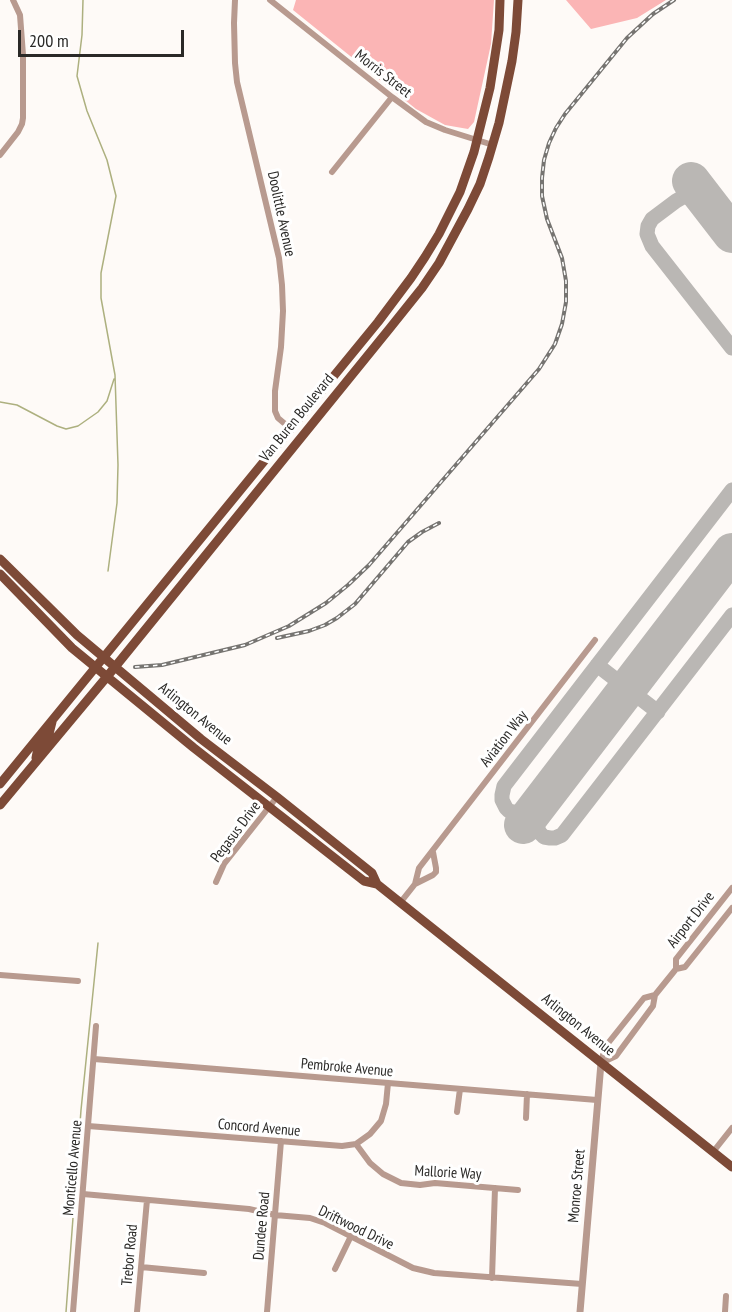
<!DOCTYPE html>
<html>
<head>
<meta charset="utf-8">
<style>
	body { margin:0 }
	#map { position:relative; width:732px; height:1312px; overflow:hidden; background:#fefaf7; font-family:"PT Sans Narrow",sans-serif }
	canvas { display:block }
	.scale { position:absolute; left:18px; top:30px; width:166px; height:27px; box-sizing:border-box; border:3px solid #2a2927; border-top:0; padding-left:8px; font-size:18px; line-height:21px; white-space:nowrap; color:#2a2927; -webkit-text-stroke:4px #fff; paint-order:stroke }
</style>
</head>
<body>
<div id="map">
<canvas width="732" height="1312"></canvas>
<div class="scale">200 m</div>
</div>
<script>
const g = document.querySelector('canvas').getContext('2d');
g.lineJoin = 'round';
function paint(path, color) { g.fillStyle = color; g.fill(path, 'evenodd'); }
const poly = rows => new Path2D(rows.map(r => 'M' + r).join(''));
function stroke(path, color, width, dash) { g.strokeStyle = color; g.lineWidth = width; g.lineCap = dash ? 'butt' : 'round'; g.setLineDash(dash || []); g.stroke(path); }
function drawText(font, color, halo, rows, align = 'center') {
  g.font = font + ' "PT Sans Narrow",sans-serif'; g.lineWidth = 6; g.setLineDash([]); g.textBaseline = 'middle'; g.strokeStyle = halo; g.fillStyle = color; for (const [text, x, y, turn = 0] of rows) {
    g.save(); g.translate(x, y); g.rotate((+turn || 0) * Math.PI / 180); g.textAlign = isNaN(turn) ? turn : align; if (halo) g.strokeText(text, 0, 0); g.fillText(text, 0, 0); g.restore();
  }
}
const green = poly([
	[296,0,494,0,491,44,474,122,468,129,445,125,416,109,293,10],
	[566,0,666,0,637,18,591,29]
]);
const stream = poly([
	[83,0,82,35,77,76,87,111,107,160,116,196,101,273,101,298,115,375,118,465,117,503,108,571],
	[0,402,17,405,57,426,66,429,78,426,98,412,107,401,114,379],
	[66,1312,81,1110,98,943]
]);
const taxiway = poly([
	[703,197,683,197,676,201,652,219,648,226,647,234,652,246,732,348],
	[732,490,504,786,502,795,502,800,506,808,509,811,519,813,536,808,536,825,540,833,544,837,550,838,555,838,562,835,732,615],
	[597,665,658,712]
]);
const runway = poly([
	[691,181,732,234],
	[523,825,732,552]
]);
const minor = poly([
	[235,0,234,23,235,63,237,82,279,258,282,285,283,311,281,347,275,391,275,411,278,418,291,429],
	[270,0,392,97,426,122,445,130,493,145],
	[0,155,18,132,22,124,23,118,23,55,20,15,13,0],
	[332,172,392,97],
	[216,882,224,864,277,797],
	[415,884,419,868,595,640],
	[400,903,415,884,433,875,436,872,436,868,433,852],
	[676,969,676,959,732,888],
	[0,975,78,981],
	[94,1059,597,1100],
	[601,1063,616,1056,653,1006,655,995,676,969,685,967,732,908],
	[601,1063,605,1047,644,998,655,995],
	[457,1112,460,1089],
	[526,1118,527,1094],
	[88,1126,342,1146,356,1144,370,1134,381,1121,386,1104,388,1083],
	[356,1144,370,1163,383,1174,401,1183,420,1185,435,1183,518,1190],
	[713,1152,732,1128],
	[83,1194,249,1209,275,1215,310,1218,325,1223,413,1268,434,1273,582,1284],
	[141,1267,204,1273],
	[335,1269,351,1236],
	[492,1278,495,1188],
	[73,1312,96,1026],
	[137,1312,147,1200],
	[267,1312,281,1141],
	[725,1312,726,1296]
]);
const tertiary = poly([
	[580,1312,601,1063]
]);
const primary = poly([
	[0,559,77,635,201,739,277,797,372,873,377,884],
	[0,574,72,648,194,748,364,881,377,884,732,1167],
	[36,758,38,748,49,734,52,722],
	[0,784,378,322,411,278,425,257,439,234,460,192,474,152,490,88,499,30,500,0],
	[0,805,115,667,390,328,422,288,439,263,468,209,480,184,489,157,499,123,512,61,516,32,518,0]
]);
const rail = poly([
	[277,638,309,631,325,625,337,618,355,604,408,542,422,532,439,523],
	[135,667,162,665,245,645,289,626,326,603,348,585,369,565,539,369,555,344,562,324,566,302,566,281,562,258,547,219,542,196,542,178,544,160,549,143,556,128,565,114,627,38,653,14,674,0]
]);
const streetNames = [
	["Morris Street",383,74,38],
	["Doolittle Avenue",281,214,78],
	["Van Buren Boulevard",297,418,-51],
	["Arlington Avenue",195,714,39],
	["Aviation Way",504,739,-52],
	["Pegasus Drive",236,832,-53],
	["Airport Drive",691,920,-52],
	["Arlington Avenue",578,1025,39],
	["Pembroke Avenue",347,1068,5],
	["Concord Avenue",259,1128,5],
	["Monticello Avenue",73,1168,-85],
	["Mallorie Way",448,1173,3],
	["Monroe Street",577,1186,-85],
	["Dundee Road",262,1226,-85],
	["Driftwood Drive",356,1228,26],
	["Trebor Road",130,1255,-85]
];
paint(green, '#fbb5b5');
stroke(stream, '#adb07f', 1.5);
stroke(taxiway, '#bab7b4', 15);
stroke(runway, '#bab7b4', 38);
stroke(minor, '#b89a8f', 6);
stroke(tertiary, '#b89a8f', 7);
stroke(primary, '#7d4a37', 9);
stroke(rail, '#767471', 4);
stroke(rail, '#fff', 1.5, [4.5]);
drawText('15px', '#2a2927', '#fff', streetNames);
</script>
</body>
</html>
